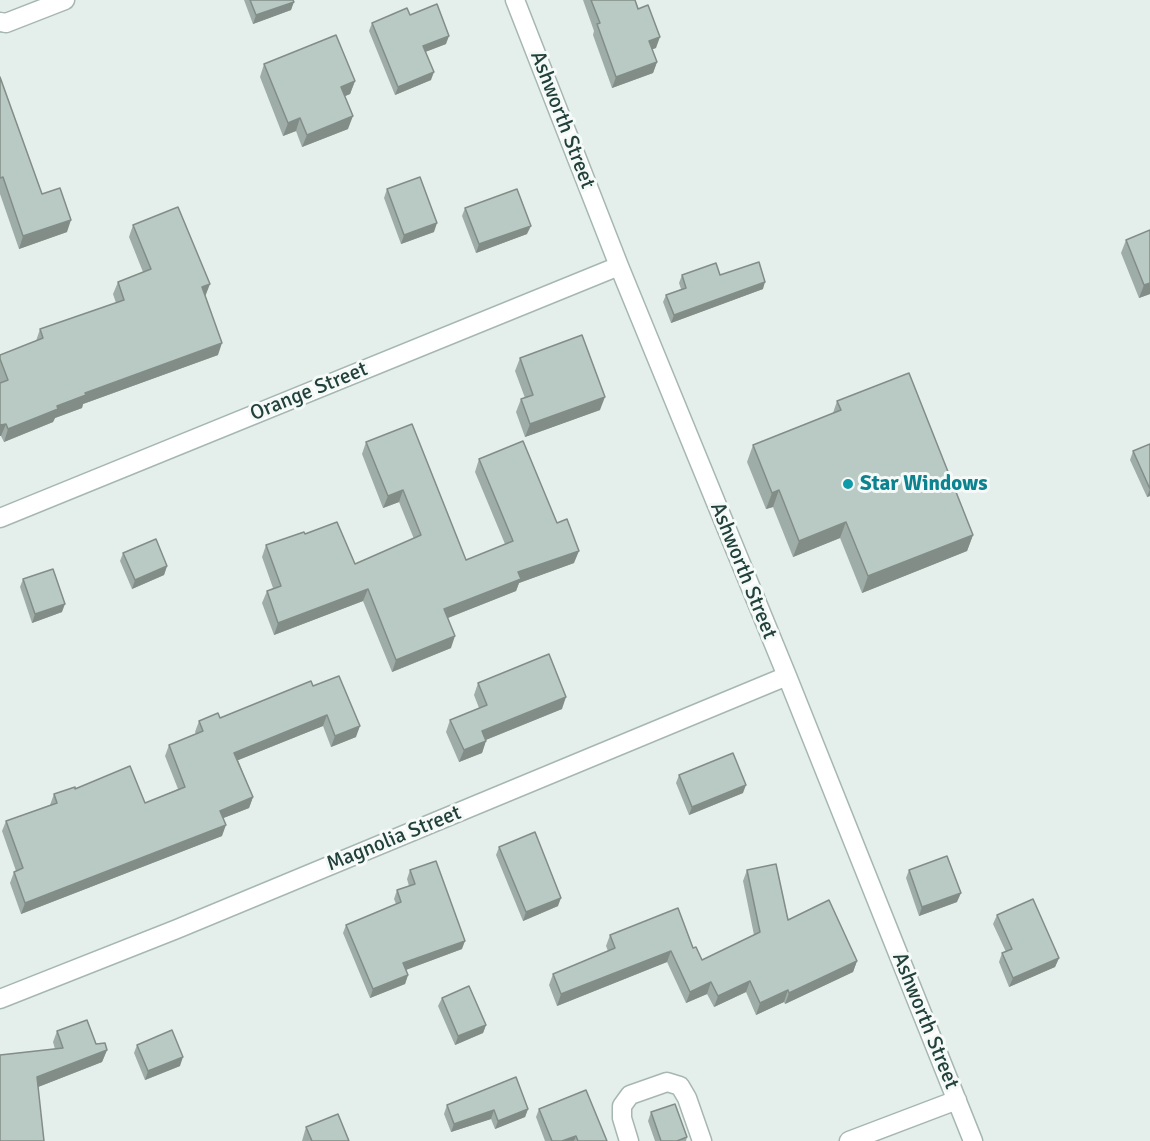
<!DOCTYPE html>
<html>
<head>
<meta charset="utf-8">
<style>
	body { margin:0 }
	canvas { display:block; background:#e4eeea }
</style>
</head>
<body>
<canvas width="1150" height="1141"></canvas>
<script>
const g = document.querySelector('canvas').getContext('2d');
g.lineJoin = 'round';
const poly = rows => new Path2D(rows.map(r => 'M' + r).join(''));
function stroke(path, color, width, dash) { g.strokeStyle = color; g.lineWidth = width; g.lineCap = dash ? 'butt' : 'round'; g.setLineDash(dash || []); g.stroke(path); }
function paint(path, color) { g.fillStyle = color; g.fill(path, 'evenodd'); }
function drawText(font, color, halo, rows, align = 'center') {
  g.font = font + ' Signika,sans-serif'; g.lineWidth = 6; g.setLineDash([]); g.textBaseline = 'middle'; g.strokeStyle = halo; g.fillStyle = color; for (const [text, x, y, turn = 0] of rows) {
    g.save(); g.translate(x, y); g.rotate((+turn || 0) * Math.PI / 180); g.textAlign = isNaN(turn) ? turn : align; if (halo) g.strokeText(text, 0, 0); g.fillText(text, 0, 0); g.restore();
  }
}
const minor = poly([
	[515,0,619,266,787,676,973,1141],
	[0,22,6,23,65,0],
	[0,518,619,266],
	[0,999,177,929,787,676],
	[629,1141,622,1118,622,1106,630,1095,667,1082,680,1086,687,1098,702,1141],
	[849,1141,957,1100]
]);
const wall = poly([
	[244,0,293,0,291,10,253,24],
	[583,0,635,0,656,48,652,49,657,62,653,73,612,88,593,35,594,31],
	[410,15,446,44,425,52,431,80,395,95,369,31,372,23],
	[264,64,355,81,350,94,345,96,348,129,302,147,296,131,283,136,260,77],
	[0,77,42,194,67,232,19,249,0,194],
	[387,189,434,232,401,244,384,198],
	[465,208,527,234,476,253,462,216],
	[133,225,205,297,218,355,83,404,82,408,55,418,53,422,4,442,1,436,0,436,0,355,36,341,40,329,116,303,113,294,118,282,143,272,129,237],
	[1150,230,1150,294,1139,298,1121,253,1126,240],
	[682,275,720,275,763,289,671,323,663,302,666,295,681,289,679,283],
	[520,358,600,410,525,437,516,412,521,399,525,398,515,371],
	[837,401,973,535,967,551,862,593,840,538,793,557,773,507,766,509,747,462,753,445,833,413],
	[366,442,466,560,505,544,475,472,479,459,557,523,574,563,519,583,516,591,448,618,451,648,392,672,363,601,274,635,262,603,267,591,273,588,262,557,266,545,305,534,355,564,414,539,399,502,383,508,362,454],
	[1150,444,1150,496,1147,497,1130,460,1133,451],
	[123,553,167,566,164,575,132,589,120,561],
	[23,579,62,612,32,623,20,587],
	[478,683,562,709,486,740,482,753,459,762,446,732,450,720,479,708,474,695],
	[313,686,356,737,331,747,323,726,238,760,253,797,249,808,223,818,222,836,21,914,10,883,14,872,16,871,2,831,6,821,50,805,54,794,75,789,145,803,178,789,165,756,169,745,196,734,195,732,199,721,220,718],
	[679,775,743,793,689,815,676,783],
	[499,847,558,906,523,921,496,855],
	[410,870,462,949,406,970,408,975,405,984,370,998,343,933,346,925,396,904,394,899,397,890,409,886,407,879],
	[747,870,788,920,857,961,853,972,785,1004,784,1002,756,1015,746,992,714,1007,707,994,686,1003,667,962,557,1006,549,985,553,974,608,951,606,946,610,935,693,948,702,960,754,935,743,881],
	[909,870,957,902,919,916,906,878],
	[997,915,1059,958,1055,967,1009,987,999,962,1002,953,1006,952,993,924],
	[442,998,486,1025,483,1033,455,1045,438,1006],
	[57,1031,96,1044,107,1050,102,1062,38,1087,0,1141,55,1049,53,1042],
	[137,1045,180,1066,145,1080,134,1053],
	[447,1105,528,1109,525,1117,495,1129,491,1119,451,1132,444,1114],
	[539,1109,607,1141,545,1141,536,1117],
	[651,1112,687,1137,686,1141,655,1141,648,1121],
	[306,1127,349,1141,302,1141]
]);
const shadedWall = poly([
	[294,2,291,10,253,24,256,15],
	[449,36,446,44,420,54,423,46],
	[660,37,656,48,645,52,649,41],
	[657,62,653,73,612,88,616,77],
	[434,72,431,80,395,95,398,87],
	[355,81,350,94,336,100,341,87],
	[353,116,348,129,302,147,307,135],
	[300,118,296,131,283,136,288,123],
	[71,220,67,232,19,249,23,236],
	[437,223,434,232,401,244,404,235],
	[531,226,527,234,476,253,479,244],
	[765,282,763,289,671,323,674,315],
	[1150,283,1150,294,1139,298,1144,285],
	[210,284,205,297,202,287],
	[222,343,218,355,83,404,82,408,55,418,53,422,4,442,8,429,85,393],
	[605,397,600,410,525,437,530,424],
	[6,424,1,436,0,436,0,425],
	[1150,489,1150,496,1147,497],
	[403,490,399,502,383,508,388,496],
	[779,490,773,507,766,509,772,493],
	[846,522,840,538,793,557,799,541],
	[973,535,967,551,862,593,868,576],
	[579,551,574,563,519,583,516,591,440,621,444,609,518,572],
	[167,566,164,575,132,589,135,580],
	[368,589,363,601,274,635,278,623],
	[65,604,62,612,32,623,35,614],
	[455,636,451,648,392,672,396,660],
	[566,697,562,709,478,743,482,731],
	[327,715,323,726,231,763,234,753],
	[360,726,356,737,331,747,335,736],
	[486,741,482,753,459,762,464,750],
	[746,785,743,793,689,815,692,807],
	[253,797,249,808,216,821,220,811],
	[226,825,222,836,21,914,25,903],
	[961,893,957,902,919,916,922,907],
	[561,898,558,906,523,921,526,912],
	[465,941,462,949,400,972,403,963],
	[671,951,667,962,557,1006,561,994],
	[1059,958,1055,967,1009,987,1013,978],
	[857,961,853,972,785,1004,789,993],
	[408,975,405,984,370,998,373,989],
	[750,981,746,992,714,1007,718,996],
	[711,982,707,994,686,1003,690,992],
	[788,990,784,1002,756,1015,760,1003],
	[486,1025,483,1033,455,1045,458,1036],
	[107,1050,102,1062,33,1089,37,1077],
	[183,1057,180,1066,145,1080,148,1071],
	[528,1109,525,1117,495,1129,498,1121],
	[494,1110,491,1119,451,1132,454,1124],
	[576,1136,574,1141,562,1141]
]);
const building = poly([
	[250,0,293,0,294,2,256,15,250,0],
	[591,0,635,0,638,9,648,5,660,37,649,41,657,62,616,77,597,24,600,23,591,0],
	[437,4,449,36,423,46,434,72,398,87,372,23,407,8,410,15,437,4],
	[336,35,355,81,341,87,353,116,307,135,300,118,288,123,264,64,336,35],
	[0,77,42,194,60,188,71,220,23,236,3,177,0,178,0,77],
	[420,177,437,223,404,235,387,189,420,177],
	[517,189,531,226,479,244,465,208,517,189],
	[178,207,210,284,202,287,222,343,85,393,86,395,57,406,58,409,8,429,6,424,0,425,0,383,8,380,0,359,0,355,43,338,40,329,124,300,118,282,151,269,133,225,178,207],
	[1150,230,1150,283,1144,285,1126,240,1150,230],
	[759,262,765,282,674,315,666,295,686,288,682,275,716,263,720,275,759,262],
	[582,335,605,397,530,424,521,399,533,395,520,358,582,335],
	[909,373,973,535,868,576,846,522,799,541,779,490,772,493,753,445,841,410,837,401,909,373],
	[412,424,466,560,513,541,479,459,523,441,557,523,567,519,579,551,518,572,521,579,444,609,455,636,396,660,368,589,278,623,267,591,281,586,266,545,304,532,305,534,337,522,355,564,421,535,403,490,388,496,366,442,412,424],
	[1150,444,1150,489,1133,451,1150,444],
	[156,539,167,566,135,580,123,553,156,539],
	[53,569,65,604,35,614,23,579,53,569],
	[549,654,566,697,482,731,486,741,464,750,450,720,487,705,478,683,549,654],
	[339,676,360,726,335,736,327,715,234,753,253,797,220,811,226,825,25,903,14,872,23,868,6,821,57,803,54,794,75,787,75,789,130,766,145,803,185,787,169,745,203,731,199,721,218,713,220,718,311,681,313,686,339,676],
	[733,753,746,785,692,807,679,775,733,753],
	[535,832,561,898,526,912,499,847,535,832],
	[947,856,961,893,922,907,909,870,947,856],
	[436,861,465,941,403,963,408,975,373,989,346,925,401,902,397,890,415,884,410,870,436,861],
	[776,864,788,920,829,900,857,961,789,993,788,990,760,1003,750,981,718,996,711,982,690,992,671,951,561,994,553,974,615,948,610,935,678,908,693,948,696,947,702,960,760,932,747,870,776,864],
	[1033,899,1059,958,1013,978,1002,953,1012,949,997,915,1033,899],
	[469,986,486,1025,458,1036,442,998,469,986],
	[87,1020,96,1044,105,1043,107,1050,37,1077,44,1141,0,1141,0,1055,63,1048,57,1031,87,1020],
	[172,1030,183,1057,148,1071,137,1045,172,1030],
	[516,1077,528,1109,498,1121,494,1110,454,1124,447,1105,516,1077],
	[586,1090,607,1141,578,1141,576,1136,562,1141,552,1141,539,1109,586,1090],
	[675,1104,687,1137,677,1141,661,1141,651,1112,675,1104],
	[338,1114,349,1141,312,1141,306,1127,338,1114]
]);
const markers = [
	[848,484,6,"#0f9aa8"]
];
const streetNames = [
	["Ashworth Street",562,120,69],
	["Orange Street",309,392,-22],
	["Ashworth Street",743,571,68],
	["Magnolia Street",394,839,-22],
	["Ashworth Street",925,1021,68]
];
const cultureNames = [
	["Star Windows",860,484]
];
stroke(minor, '#a6b7b2', 21);
stroke(minor, '#fff', 18);
paint(wall, '#9fada8');
paint(shadedWall, '#828d88');
paint(building, '#b9c9c3');
stroke(building, '#828d88', 1.5);
for (const [x, y, r, color] of markers) { const dot = new Path2D(); dot.arc(x, y, r, 0, 2 * Math.PI); g.fillStyle = color; g.fill(dot); stroke(dot, '#f5faf8', 2); }
drawText('21px', '#22413b', '#f5faf8', streetNames);
drawText('bold 21px', '#0d838f', '#f5faf8', cultureNames, 'left');
</script>
</body>
</html>
